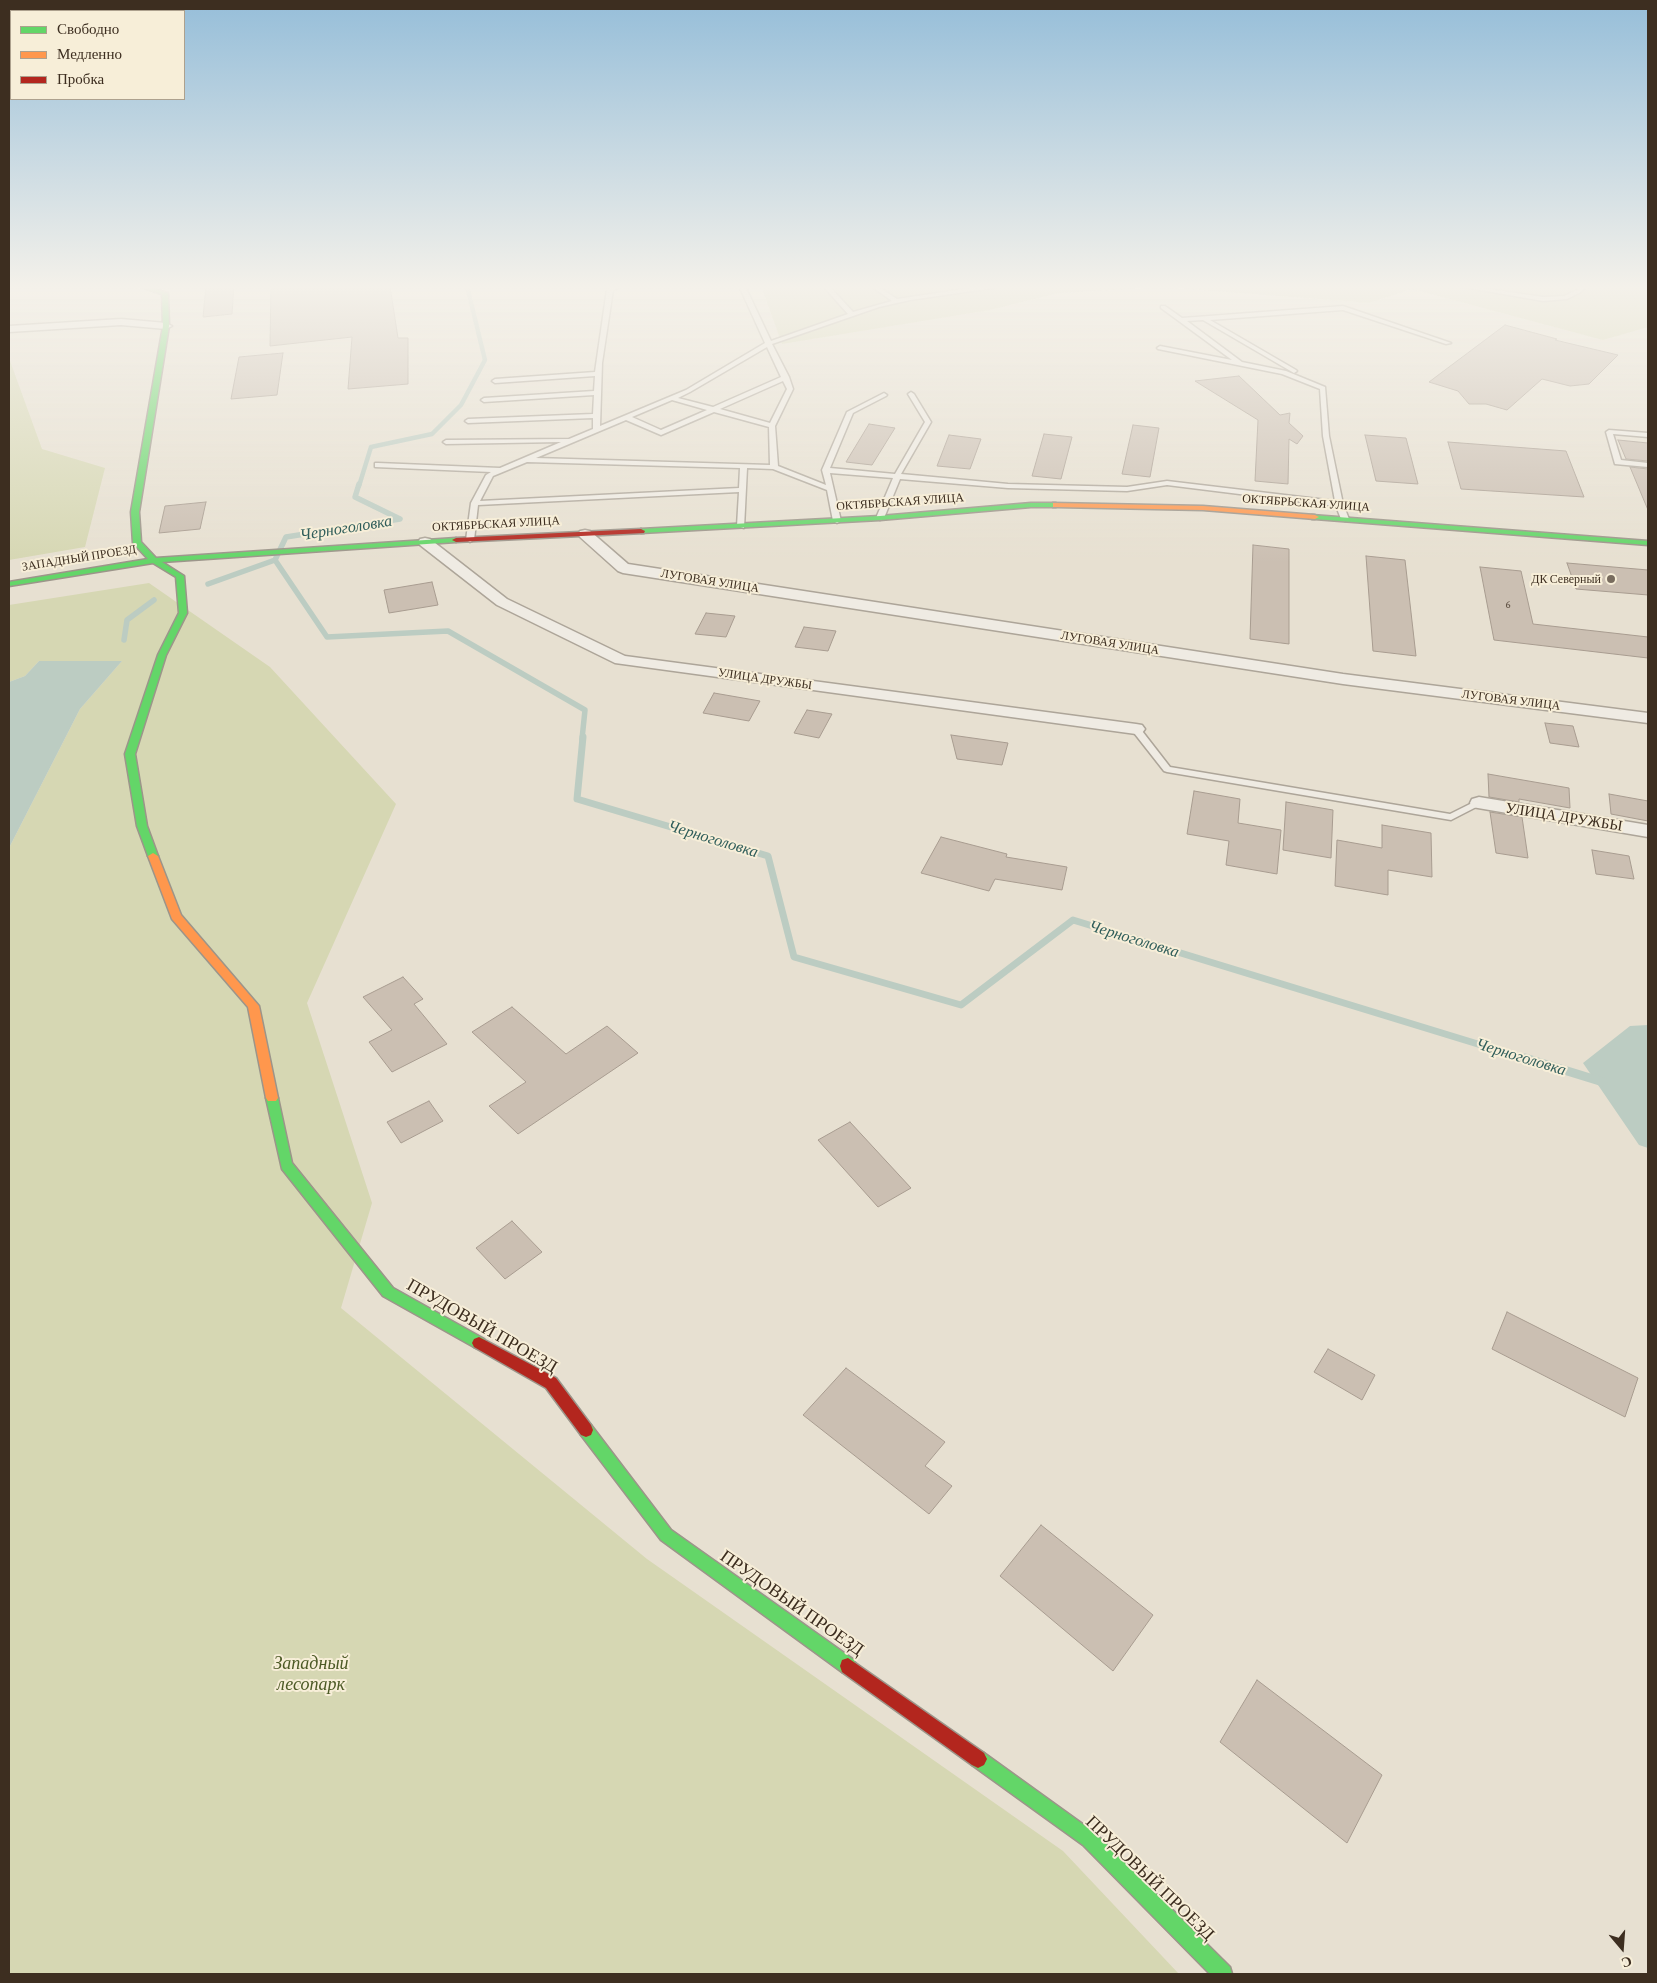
<!DOCTYPE html>
<html>
<head>
<meta charset="utf-8">
<style>
	body { margin:0 }
	#map { position:relative; width:1657px; height:1983px; overflow:hidden; background:#e7e0d1; font-family:"Crimson Pro",serif }
	canvas { display:block }
	.frame { position:absolute; inset:0; border:10px solid #3d2e20; pointer-events:none }
	.legend { position:absolute; left:10px; top:10px; width:175px; height:90px; box-sizing:border-box; background:#f7eed8; border:1px solid #ada18e; margin:0; padding:6px 9px; list-style:none; font-size:15px; color:#3d2e20 }
	.legend li { display:flex; align-items:center; gap:10px; height:25px }
	.legend b { width:25px; border:1px solid #ada18e }
	.north { position:absolute; left:1597px; top:1923px; width:50px; height:50px; -webkit-text-stroke:4px #f7eed8; paint-order:stroke; rotate:162deg; font-size:14px; font-weight:700; line-height:20px; text-align:center; color:#3d2e20 }
	.north::after { content:''; display:block; margin:auto; width:18px; height:22px; background:#3d2e20; clip-path:polygon(50% 0,100% 100%,50% 72%,0 100%) }
</style>
</head>
<body>
<div id="map">
<canvas width="1657" height="1983"></canvas>
<div class="frame"></div>
<ul class="legend">
<li><b style="height:6px;background:#63d668"></b>Свободно</li>
<li><b style="height:6px;background:#ff974d"></b>Медленно</li>
<li><b style="height:6px;background:#b3261e"></b>Пробка</li>
</ul>
<div class="north">С</div>
</div>
<script>
const g = document.querySelector('canvas').getContext('2d');
g.lineJoin = 'round';
function paint(path, color) { g.fillStyle = color; g.fill(path, 'evenodd'); }
const poly = rows => new Path2D(rows.map(r => 'M' + r).join(''));
function stroke(path, color, width, dash) { g.strokeStyle = color; g.lineWidth = width; g.lineCap = dash ? 'butt' : 'round'; g.setLineDash(dash || []); g.stroke(path); }
function drawText(font, color, halo, rows, align = 'center') {
  g.font = font + ' "Crimson Pro",serif'; g.lineWidth = 4; g.setLineDash([]); g.textBaseline = 'middle'; g.strokeStyle = halo; g.fillStyle = color; for (const [text, x, y, turn = 0] of rows) {
    g.save(); g.translate(x, y); g.rotate((+turn || 0) * Math.PI / 180); g.textAlign = isNaN(turn) ? turn : align; if (halo) g.strokeText(text, 0, 0); g.fillText(text, 0, 0); g.restore();
  }
}
const green = poly([
	[761,286,1648,286,1648,327,1603,340,1412,289,1369,303,1163,287,1059,293,990,310,782,344],
	[9,358,42,449,105,468,85,547,9,560],
	[149,583,270,667,396,804,307,1003,372,1203,341,1308,647,1559,1063,1851,1179,1974,9,1974,9,848,80,709,122,661,39,661,25,676,9,682,9,605]
]);
const water = poly([
	[39,661,122,661,80,709,9,848,9,682,25,676],
	[1648,1025,1648,1148,1639,1145,1583,1063,1630,1026]
]);
const streamFar3 = poly([
	[359,486,371,447,432,434,461,405,485,360,467,286]
]);
const streamFar2 = poly([
	[359,484,355,497,400,519,286,537,275,560,327,637,448,631,585,710,582,739],
	[208,584,275,560],
	[124,640,127,620,154,600]
]);
const streamFar1 = poly([
	[583,737,577,799,768,856,794,957,961,1005,1073,920,1530,1060]
]);
const stream = poly([
	[1525,1058,1603,1082]
]);
const building = poly([
	[206,286,234,286,232,314,203,317,206,286],
	[271,286,390,286,398,338,408,338,408,384,348,389,352,337,270,346,271,286],
	[1505,325,1557,339,1555,340,1618,355,1589,384,1570,386,1542,379,1507,410,1486,404,1469,404,1458,391,1429,382,1505,325],
	[283,353,277,395,231,399,239,357,283,353],
	[1239,376,1280,415,1290,413,1289,423,1303,436,1297,444,1289,439,1288,484,1255,481,1258,420,1195,381,1239,376],
	[869,424,895,428,872,465,846,462,869,424],
	[1133,425,1159,428,1150,477,1122,474,1133,425],
	[1044,434,1072,437,1061,479,1032,476,1044,434],
	[949,435,981,439,970,469,937,466,949,435],
	[1365,435,1406,438,1418,484,1376,481,1365,435],
	[1618,440,1648,443,1648,461,1626,459,1618,440],
	[1448,442,1566,451,1584,497,1461,489,1448,442],
	[1630,467,1648,469,1648,510,1630,467],
	[206,502,200,529,159,533,165,506,206,502],
	[1253,545,1289,549,1289,644,1250,639,1253,545],
	[1366,556,1405,560,1416,656,1373,651,1366,556],
	[1567,563,1648,570,1648,595,1576,589,1567,563],
	[1480,567,1521,571,1533,624,1648,637,1648,658,1494,640,1480,567],
	[432,582,438,605,389,613,384,590,432,582],
	[706,613,735,616,726,637,695,634,706,613],
	[804,627,836,631,828,651,795,647,804,627],
	[714,693,760,701,749,721,703,713,714,693],
	[807,710,832,714,819,738,794,733,807,710],
	[1545,723,1573,726,1579,747,1550,743,1545,723],
	[951,735,1008,743,1002,765,957,759,951,735],
	[1488,774,1569,788,1570,808,1519,799,1519,802,1489,797,1488,774],
	[1194,791,1240,799,1238,823,1281,830,1277,874,1226,865,1229,841,1187,834,1194,791],
	[1609,794,1648,801,1648,821,1611,814,1609,794],
	[1286,802,1333,810,1331,858,1283,850,1286,802],
	[1490,812,1522,817,1528,858,1496,853,1490,812],
	[1382,825,1431,833,1432,877,1388,870,1388,895,1335,886,1337,840,1382,848,1382,825],
	[941,837,1007,854,1006,857,1067,867,1062,890,995,879,989,891,921,873,941,837],
	[1592,850,1629,856,1634,879,1596,874,1592,850],
	[403,977,423,999,414,1004,447,1044,392,1072,369,1042,392,1030,363,997,403,977],
	[512,1007,566,1054,607,1026,638,1053,518,1134,489,1106,526,1082,472,1032,512,1007],
	[429,1101,443,1121,401,1143,387,1122,429,1101],
	[850,1122,911,1188,878,1207,818,1140,850,1122],
	[512,1221,542,1252,505,1279,476,1248,512,1221],
	[1507,1312,1638,1378,1625,1417,1492,1349,1507,1312],
	[1328,1349,1375,1375,1362,1400,1314,1372,1328,1349],
	[846,1368,945,1442,925,1466,952,1486,929,1514,803,1415,846,1368],
	[1041,1525,1153,1615,1113,1671,1000,1576,1041,1525],
	[1257,1680,1382,1775,1347,1843,1220,1742,1257,1680]
]);
const lane = poly([
	[615,286,623,286,613,290,602,363,600,426,686,390,765,343,739,286,745,286,771,341,848,314,823,286,829,286,853,312,892,301,871,286,877,286,897,299,984,286,996,286,993,288,910,300,879,307,772,344,789,377,793,389,775,426,778,466,826,485,822,470,847,412,884,393,887,395,886,396,853,413,830,468,895,474,925,422,908,394,911,392,914,394,931,422,901,474,1008,484,1127,487,1167,481,1335,501,1323,436,1320,389,1282,374,1158,349,1157,348,1160,346,1232,360,1161,308,1161,306,1165,306,1182,318,1343,306,1451,343,1446,344,1343,310,1210,320,1296,370,1297,371,1294,373,1203,320,1187,321,1242,362,1286,371,1325,387,1329,436,1343,504,1349,519,1345,521,1341,519,1336,506,1167,485,1127,491,1008,488,900,479,884,518,880,520,876,518,893,478,830,473,841,521,837,523,833,521,827,490,773,469,747,468,744,528,737,526,739,492,478,505,474,540,470,542,466,540,471,503,486,475,491,472,375,467,375,463,378,463,500,468,561,442,446,444,443,442,446,440,569,439,593,429,593,418,468,423,465,421,468,419,593,414,594,395,484,402,481,400,484,398,594,391,595,376,495,383,492,381,495,379,595,372,607,289,615,286],
	[767,347,781,377,713,407,678,398,690,392,767,347],
	[783,381,787,389,770,423,720,409,783,381],
	[672,400,707,410,661,430,632,417,672,400],
	[714,412,769,427,770,465,536,458,626,420,661,435,714,412],
	[527,462,740,468,739,488,480,501,493,476,527,462],
	[1457,286,1468,286,1543,297,1564,296,1577,290,1580,286,1586,286,1581,292,1567,299,1543,301,1457,286],
	[1609,430,1648,433,1648,437,1613,434,1621,460,1648,463,1648,467,1615,464,1606,432,1609,430],
	[1136,726,1139,727,1170,767,1450,814,1476,801,1482,801,1484,803,1451,820,1167,772,1164,771,1131,729,1136,726]
]);
const street = poly([
	[121,319,166,323,172,326,166,329,121,325,9,332,9,326,121,319],
	[585,530,590,531,628,564,1343,674,1648,713,1648,723,1343,684,623,573,618,571,580,537,578,534,580,531,585,530],
	[425,538,430,539,507,599,625,656,1136,724,1142,725,1145,729,1142,733,1136,734,615,663,497,605,420,545,418,542,420,539,425,538],
	[1479,797,1648,825,1648,837,1472,807,1470,803,1472,799,1479,797]
]);
const fast = poly([
	[137,286,145,286,168,293,169,326,139,512,141,542,156,558,456,538,460,540,456,542,162,562,184,576,187,613,166,655,135,754,147,826,158,856,153,859,148,856,137,826,125,754,158,655,179,613,176,577,153,563,9,586,9,582,148,559,133,543,131,512,163,326,162,294,137,286],
	[1031,503,1056,503,1060,505,1056,507,1031,507,880,520,641,533,637,531,641,529,880,516,1031,503],
	[1312,515,1648,541,1648,545,1315,519,1312,519,1312,515],
	[272,1093,276,1095,278,1098,292,1163,393,1288,484,1339,486,1343,484,1347,479,1349,474,1347,383,1296,282,1169,266,1098,268,1095,272,1093],
	[586,1423,591,1425,671,1530,854,1660,856,1666,854,1672,848,1674,842,1672,661,1540,581,1435,579,1430,581,1425,586,1423],
	[978,1750,984,1753,1095,1833,1230,1967,1232,1974,1210,1974,1083,1845,972,1765,969,1759,972,1753,978,1750]
]);
const slow = poly([
	[1053,503,1203,506,1315,515,1319,517,1315,519,1203,510,1056,507,1053,507,1053,503],
	[153,853,158,856,181,915,259,1006,278,1098,276,1101,268,1101,266,1098,248,1007,172,919,148,856,153,853]
]);
const jam = poly([
	[641,529,645,531,644,533,456,542,452,540,456,538,641,529],
	[479,1337,556,1378,591,1425,593,1430,591,1435,586,1437,581,1435,546,1388,474,1347,472,1343,474,1339,479,1337],
	[848,1658,984,1753,987,1759,984,1765,978,1768,972,1765,842,1672,840,1666,842,1660,848,1658]
]);
const markers = [
	[1611,579,5,"#786c5e"]
];
const farNumbernames = [
	["6",1508,605]
];
const farStreetnames = [
	["ОКТЯБРЬСКАЯ УЛИЦА",900,502,-4],
	["ОКТЯБРЬСКАЯ УЛИЦА",1306,503,4],
	["ОКТЯБРЬСКАЯ УЛИЦА",496,524,-3],
	["ЗАПАДНЫЙ ПРОЕЗД",79,558,-9],
	["ЛУГОВАЯ УЛИЦА",710,581,9],
	["ЛУГОВАЯ УЛИЦА",1110,643,9],
	["УЛИЦА ДРУЖБЫ",765,679,8],
	["ЛУГОВАЯ УЛИЦА",1511,700,7]
];
const farPoinames = [
	["ДК Северный",1601,579]
];
const streetNames = [
	["УЛИЦА ДРУЖБЫ",1564,817,9]
];
const waterNames = [
	["Черноголовка",346,528,-9],
	["Черноголовка",713,839,17],
	["Черноголовка",1134,939,17],
	["Черноголовка",1521,1057,17]
];
const nearStreetnames = [
	["ПРУДОВЫЙ ПРОЕЗД",482,1326,30],
	["ПРУДОВЫЙ ПРОЕЗД",792,1603,35],
	["ПРУДОВЫЙ ПРОЕЗД",1150,1878,44]
];
const nearParknames = [
	["Западный",311,1663],
	["лесопарк",311,1684]
];
paint(green, '#d6d7b3');
paint(water, '#bcccc2');
stroke(streamFar3, '#bcccc2', 4.5);
stroke(streamFar2, '#bcccc2', 5.5);
stroke(streamFar1, '#bcccc2', 7);
stroke(stream, '#bcccc2', 9);
paint(building, '#cbbfb2');
stroke(building, '#a89c90', 1);
stroke(lane, '#ada599', 3);
stroke(street, '#ada599', 3);
stroke(fast, '#9c958a', 3);
stroke(slow, '#9c958a', 3);
stroke(jam, '#9c958a', 3);
paint(lane, '#efebe3');
paint(street, '#efebe3');
paint(fast, '#63d668');
paint(slow, '#ff974d');
paint(jam, '#b3261e');
const sky = g.createLinearGradient(0, 0, 0, 563);
sky.addColorStop(0, '#96bed9');
sky.addColorStop(0.51, '#f4f1ea');
sky.addColorStop(1, '#f4f1ea00');
g.fillStyle = sky;
g.fillRect(0, 0, 1657, 563);
for (const [x, y, r, color] of markers) { const dot = new Path2D(); dot.arc(x, y, r, 0, 2 * Math.PI); g.fillStyle = color; g.fill(dot); stroke(dot, '#f7eed8', 2); }
drawText('11px', '#605244', null, farNumbernames);
drawText('12px', '#3d2e20', '#f7eed8', farStreetnames);
drawText('12px', '#3d2e20', '#f7eed8', farPoinames, 'right');
drawText('15px', '#3d2e20', '#f7eed8', streetNames);
drawText('italic 16px', '#2f5d5a', '#f7eed8', waterNames);
drawText('18px', '#3d2e20', '#f7eed8', nearStreetnames);
drawText('italic 18px', '#4d5a26', '#f7eed8', nearParknames);
</script>
</body>
</html>
